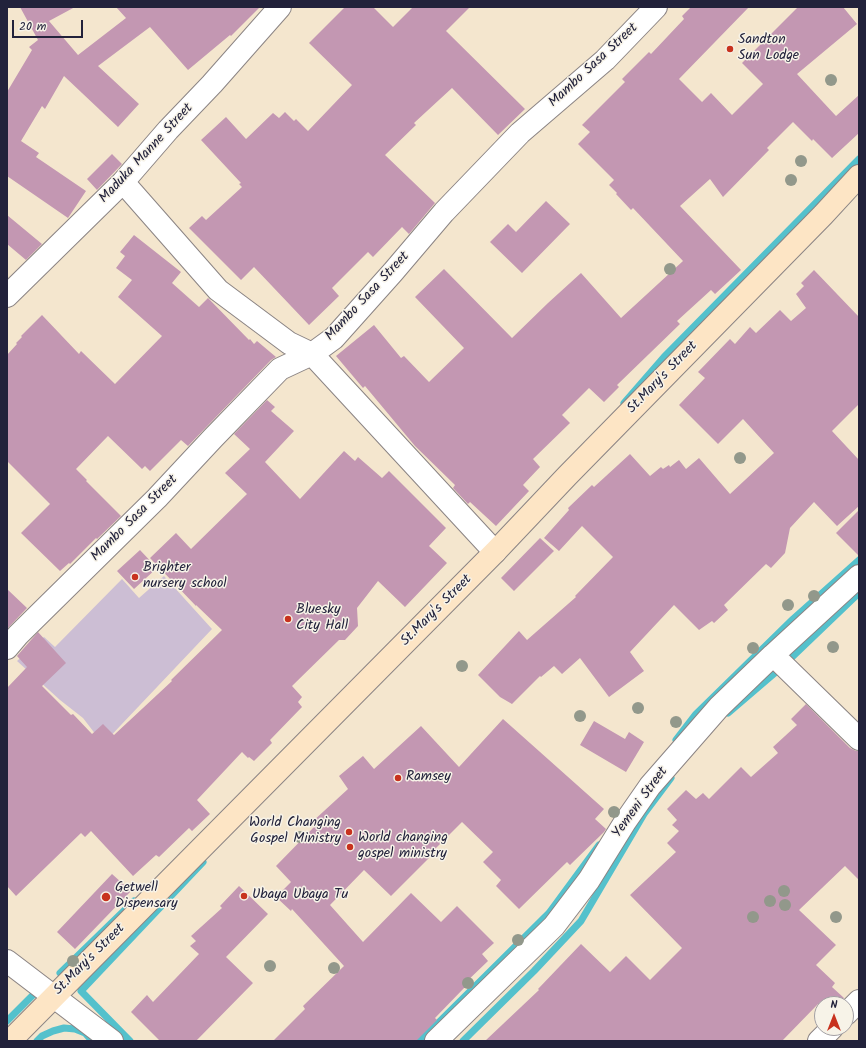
<!DOCTYPE html>
<html>
<head>
<meta charset="utf-8">
<style>
	body { margin:0 }
	#map { position:relative; width:866px; height:1048px; overflow:hidden; background:#f4e6ce; font-family:Kalam,sans-serif }
	canvas { display:block }
	.frame { position:absolute; inset:0; border:8px solid #22223b; pointer-events:none }
	.north { position:absolute; left:814px; top:996px; width:40px; height:40px; box-sizing:border-box; background:#f7f3e8; border:1px solid #a29fa3; border-radius:50%; rotate:0deg; font-size:11px; font-weight:700; line-height:16px; text-align:center; color:#22223b }
	.north::after { content:''; display:block; margin:auto; width:14px; height:18px; background:#c8321e; clip-path:polygon(50% 0,100% 100%,50% 72%,0 100%) }
	.scale { position:absolute; left:12px; top:20px; width:71px; height:18px; box-sizing:border-box; border:2px solid #22223b; border-top:0; padding-left:5px; font-size:12px; line-height:14px; white-space:nowrap; color:#22223b; -webkit-text-stroke:3px #f7f3e8; paint-order:stroke }
</style>
</head>
<body>
<div id="map">
<canvas width="866" height="1048"></canvas>
<div class="frame"></div>
<div class="north">N</div>
<div class="scale">20 m</div>
</div>
<script>
const g = document.querySelector('canvas').getContext('2d');
g.lineJoin = 'round';
function paint(path, color) { g.fillStyle = color; g.fill(path, 'evenodd'); }
const poly = rows => new Path2D(rows.map(r => 'M' + r).join(''));
function stroke(path, color, width, dash) { g.strokeStyle = color; g.lineWidth = width; g.lineCap = dash ? 'butt' : 'round'; g.setLineDash(dash || []); g.stroke(path); }
function drawText(font, color, halo, rows, align = 'center') {
  g.font = font + ' Kalam,sans-serif'; g.lineWidth = 3; g.setLineDash([]); g.textBaseline = 'middle'; g.strokeStyle = halo; g.fillStyle = color; for (const [text, x, y, turn = 0] of rows) {
    g.save(); g.translate(x, y); g.rotate((+turn || 0) * Math.PI / 180); g.textAlign = isNaN(turn) ? turn : align; if (halo) g.strokeText(text, 0, 0); g.fillText(text, 0, 0); g.restore();
  }
}
const industrial = poly([
	[164,576,212,629,103,744,83,718,60,700,17,661,44,637,55,647,122,579,139,598]
]);
const stream = poly([
	[624,403,664,357,859,159],
	[788,661,859,593],
	[728,713,777,671],
	[676,740,696,714,793,619,859,560],
	[60,973,134,901],
	[7,1021,40,988],
	[37,1041,42,1036,53,1031,64,1028,75,1029,85,1033,92,1041],
	[130,1041,81,991,203,862],
	[420,1041,549,913,599,845],
	[463,1041,534,971,581,921,644,814,671,778]
]);
const building = poly([
	[20,7,75,7,49,21,78,55,126,18,116,7,260,7,231,36,230,35,188,70,150,27,98,66,139,104,118,127,64,76,45,109,42,106,21,141,39,153,36,157,86,191,68,218,7,176,7,92,32,50,29,47,38,40],
	[345,7,373,7,393,27,413,7,470,7,446,31,525,109,498,135,452,88,414,123,416,125,385,155,435,203,409,234,402,227,373,257,368,252,332,288,339,296,309,325,254,267,241,280,189,228,202,216,206,220,242,187,239,184,241,183,201,140,226,117,246,139,273,113,279,118,285,112,294,121,296,119,308,131,352,85,309,43],
	[691,7,749,7,679,79,702,102,711,93,732,115,763,84,742,63,798,7,843,7,857,24,797,74,836,116,859,95,859,133,832,158,813,139,812,141,793,122,767,148,769,150,723,197,710,179,680,206,741,270,715,294,711,290,677,321,680,324,617,385,619,387,604,402,589,388,562,415,570,423,533,459,540,467,523,485,529,491,496,526,470,502,468,504,453,488,455,485,415,446,365,386,363,388,336,356,374,325,401,358,404,356,429,382,464,348,415,297,444,269,512,338,548,303,581,273,621,318,683,261,633,208,631,210,616,194,617,193,609,185,614,180,578,144,590,132,582,125,625,82,622,79,649,52,651,54,684,19,682,16],
	[112,154,122,164,97,190,87,179],
	[546,201,570,224,522,273,490,242,508,224,516,232],
	[7,215,42,244,26,260,7,244],
	[134,235,181,272,172,283,199,307,208,298,249,340,250,339,254,344,257,341,276,357,271,360,188,446,181,440,150,471,145,466,142,469,108,436,76,469,87,480,86,481,121,516,97,539,96,538,70,564,69,563,60,571,21,533,50,504,7,461,7,355,17,344,16,343,22,337,21,336,42,315,79,354,81,351,115,384,162,336,118,297,132,280,116,268,125,256,120,252],
	[814,270,859,317,859,404,832,431,859,460,859,506,837,526,814,502,790,528,785,553,771,568,766,564,724,605,728,610,714,623,712,621,699,630,674,605,630,652,644,671,609,697,580,658,562,674,554,666,541,677,540,676,512,704,500,697,478,675,519,631,527,640,576,597,575,596,613,557,582,526,559,551,544,538,569,510,568,508,592,485,594,487,630,454,650,476,661,467,663,469,669,465,670,467,679,460,686,469,699,458,730,494,774,453,743,419,718,444,679,405,705,378,698,372,730,339,735,344,750,327,756,333,780,310,791,321,806,308,796,294,804,286,801,283],
	[267,400,275,407,271,411,294,431,265,462,300,499,344,451,355,461,358,457,382,478,389,471,446,528,429,546,447,563,405,607,378,581,357,608,358,626,345,640,339,640,292,686,302,697,298,702,302,707,270,740,272,743,254,761,249,757,248,758,242,752,197,800,210,814,192,831,189,828,159,857,156,855,133,876,91,831,85,837,81,833,16,896,7,886,7,688,27,667,17,656,38,632,66,663,42,686,71,715,73,714,92,734,103,724,114,735,172,681,171,680,222,630,196,605,196,606,150,558,176,533,191,549,247,494,225,473,250,449,234,434],
	[859,510,859,556,836,533],
	[540,538,554,551,514,591,501,578],
	[140,550,157,568,134,589,117,571],
	[7,589,27,608,7,629],
	[806,704,850,748,856,751,859,751,859,880,845,866,799,910,836,945,816,965,835,983,832,987,844,998,838,1004,818,1004,782,1041,485,1041,539,990,538,989,581,944,610,972,626,956,650,980,682,948,630,895,676,852,667,843,679,831,672,825,677,820,667,809,686,790,696,799,703,793,709,799,741,767,751,777,778,753,773,747,797,725,791,719],
	[503,719,604,809,595,819,606,829,604,832,570,865,567,862,519,909,496,886,501,880,483,862,493,852,462,822,433,851,435,852,391,896,364,870,330,905,363,942,411,893,441,922,457,906,494,943,482,954,488,961,463,985,465,987,435,1018,437,1020,416,1041,273,1041,305,1009,303,1006,344,966,292,909,291,911,276,897,291,882,276,866,315,826,312,822,348,789,339,776,363,756,374,769,421,726,459,767],
	[594,721,625,739,629,732,644,742,626,772,580,745],
	[112,874,131,891,75,949,57,932],
	[239,886,268,914,226,957,253,983,196,1041,160,1041,131,1012,147,995,153,1002,199,954,190,946,196,941,191,936,222,908,220,906]
]);
const street = poly([
	[123,182,218,290,289,343,312,354,495,552],
	[7,296,123,182,168,130,212,84,280,7],
	[7,648,18,635,157,498,213,438,280,369,312,354,334,338,393,272,444,212,520,133,605,60,656,7],
	[773,655,859,739],
	[7,961,112,1041],
	[846,1014,859,1001],
	[436,1041,554,926,589,880,625,822,650,786,719,707,773,655,859,576],
	[819,1041,832,1028]
]);
const secondary = poly([
	[10,1041,495,552,567,476,823,215,859,176]
]);
const trees = [
	[831,80],
	[801,161],
	[791,180],
	[670,269],
	[740,458],
	[814,596],
	[788,605],
	[833,647],
	[753,648],
	[462,666],
	[638,708],
	[580,716],
	[676,722],
	[614,812],
	[300,837],
	[784,891],
	[770,901],
	[785,905],
	[753,917],
	[836,917],
	[518,940],
	[73,961],
	[270,966],
	[334,968],
	[468,983]
];
const markers = [
	[730,49,4,"#c8321e"],
	[135,577,4,"#c8321e"],
	[288,619,4,"#c8321e"],
	[398,778,4,"#c8321e"],
	[349,832,4,"#c8321e"],
	[350,847,4,"#c8321e"],
	[244,896,4,"#c8321e"],
	[106,897,5,"#c8321e"]
];
const poiNames = [
	["Sandton",738,41],
	["Sun Lodge",738,57],
	["Brighter",143,569],
	["nursery school",143,585],
	["Bluesky",296,611],
	["City Hall",296,627],
	["Ramsey",406,778],
	["World Changing",341,824,"right"],
	["Gospel Ministry",341,840,"right"],
	["World changing",358,839],
	["gospel ministry",358,855],
	["Getwell",115,889],
	["Dispensary",115,905],
	["Ubaya Ubaya Tu",252,896]
];
const streetNames = [
	["Mambo Sasa Street",594,66,-43],
	["Maduka Manne Street",147,154,-47],
	["Mambo Sasa Street",368,297,-47],
	["St.Mary's Street",663,378,-46],
	["Mambo Sasa Street",135,519,-45],
	["St.Mary's Street",437,611,-45],
	["Yemeni Street",641,803,-54],
	["St.Mary's Street",90,960,-45]
];
paint(industrial, '#ccbed4');
stroke(stream, '#54c1cc', 7);
paint(building, '#c397b2');
stroke(street, '#8b8484', 24);
stroke(secondary, '#8b8484', 24);
stroke(street, '#fff', 22);
stroke(secondary, '#fde5c5', 22);
g.fillStyle = '#92988b';
for (const [x, y] of trees) { g.beginPath(); g.arc(x, y, 6, 0, 2 * Math.PI); g.fill(); }
for (const [x, y, r, color] of markers) { const dot = new Path2D(); dot.arc(x, y, r, 0, 2 * Math.PI); g.fillStyle = color; g.fill(dot); stroke(dot, '#f7f3e8', 1.5); }
drawText('14px', '#22223b', '#f7f3e8', poiNames, 'left');
drawText('14px', '#22223b', '#f7f3e8', streetNames);
</script>
</body>
</html>
